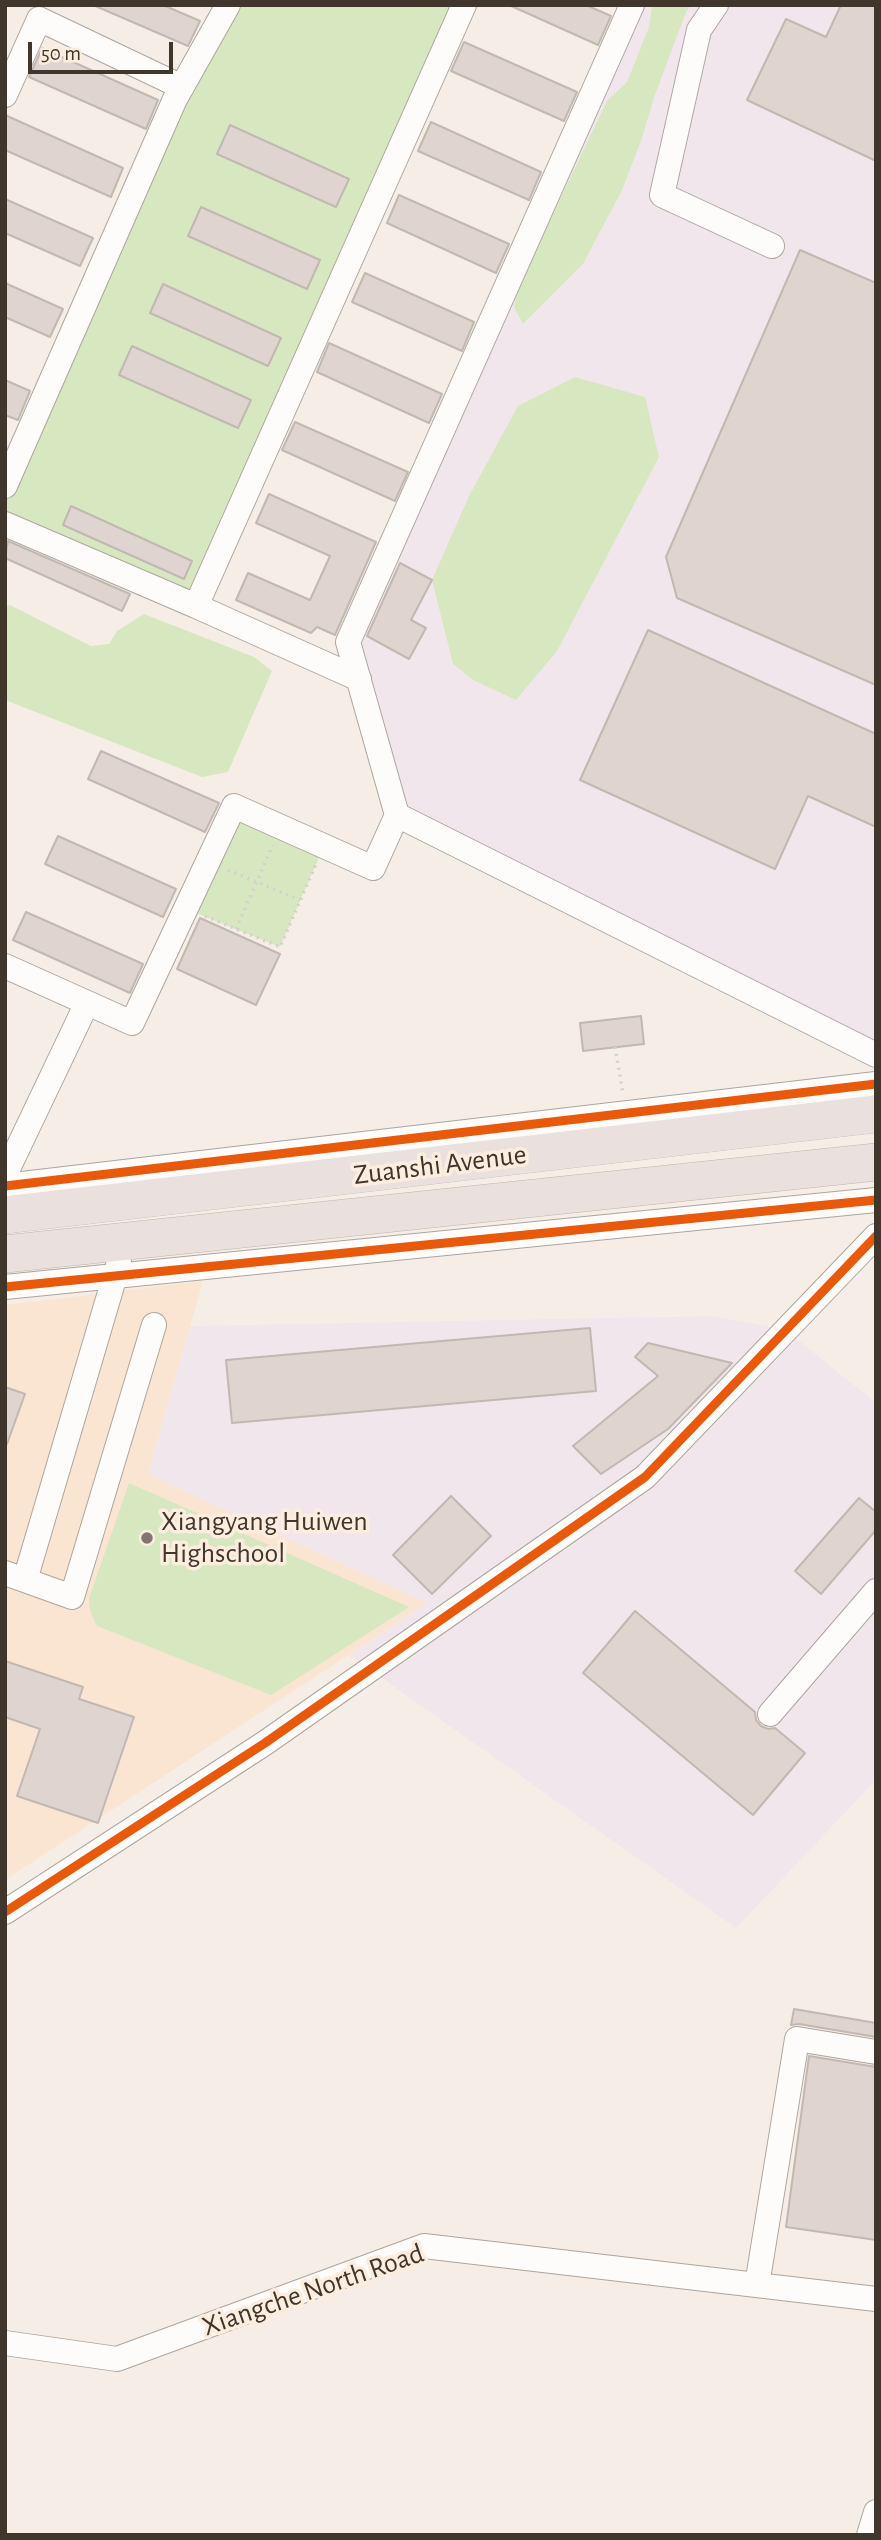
<!DOCTYPE html>
<html>
<head>
<meta charset="utf-8">
<style>
	body { margin:0 }
	#map { position:relative; width:881px; height:2540px; overflow:hidden; background:#f6eee6; font-family:"Alegreya Sans",sans-serif }
	canvas { display:block }
	.frame { position:absolute; inset:0; border:7px solid #40362c; pointer-events:none }
	.scale { position:absolute; left:28px; top:42px; width:145px; height:32px; box-sizing:border-box; border:4px solid #40362c; border-top:0; padding-left:9px; font-size:21px; line-height:24px; white-space:nowrap; color:#40362c; -webkit-text-stroke:5px #fdeddf; paint-order:stroke }
</style>
</head>
<body>
<div id="map">
<canvas width="881" height="2540"></canvas>
<div class="frame"></div>
<div class="scale">50 m</div>
</div>
<script>
const g = document.querySelector('canvas').getContext('2d');
g.lineJoin = 'round';
function paint(path, color) { g.fillStyle = color; g.fill(path, 'evenodd'); }
const poly = rows => new Path2D(rows.map(r => 'M' + r).join(''));
function stroke(path, color, width, dash) { g.strokeStyle = color; g.lineWidth = width; g.lineCap = dash ? 'butt' : 'round'; g.setLineDash(dash || []); g.stroke(path); }
function drawText(font, color, halo, rows, align = 'center') {
  g.font = font + ' "Alegreya Sans",sans-serif'; g.lineWidth = 7; g.setLineDash([]); g.textBaseline = 'middle'; g.strokeStyle = halo; g.fillStyle = color; for (const [text, x, y, turn = 0] of rows) {
    g.save(); g.translate(x, y); g.rotate((+turn || 0) * Math.PI / 180); g.textAlign = isNaN(turn) ? turn : align; if (halo) g.strokeText(text, 0, 0); g.fillText(text, 0, 0); g.restore();
  }
}
const built = poly([
	[203,1281,148,1474,428,1603,5,1880,5,1305]
]);
const industrial = poly([
	[632,5,876,5,876,1055,397,815,348,642],
	[713,1316,786,1330,876,1403,876,1780,736,1928,349,1655,427,1603,148,1474,190,1326]
]);
const green = poly([
	[228,5,464,5,196,606,5,524,5,486],
	[652,5,691,5,686,12,655,95,641,141,622,190,583,264,523,324,514,307,519,285,607,101,627,82,649,27],
	[575,377,645,397,659,457,557,651,516,700,473,680,453,664,432,580,469,496,518,406],
	[10,605,91,646,109,644,117,631,144,614,254,657,272,671,228,772,202,777,5,700,5,607],
	[234,806,324,846,280,947,186,909],
	[129,1483,409,1607,271,1695,97,1626,90,1611,89,1598]
]);
const building = poly([
	[93,5,163,5,200,21,188,46,93,5],
	[509,5,586,5,611,16,598,45,509,5],
	[841,5,876,5,876,161,747,100,786,19,826,37,841,5],
	[464,42,577,92,564,121,451,71,464,42],
	[42,48,158,100,146,129,29,77,42,48],
	[5,115,123,168,111,197,5,150,5,115],
	[431,122,541,172,529,200,418,151,431,122],
	[230,125,349,179,336,207,217,154,230,125],
	[399,195,509,244,496,273,387,223,399,195],
	[5,199,93,238,80,266,5,233,5,199],
	[201,207,320,260,307,289,188,236,201,207],
	[800,250,876,283,876,685,677,598,666,557,800,250],
	[365,273,474,322,462,351,352,302,365,273],
	[5,283,63,309,50,337,5,317,5,283],
	[163,284,281,338,268,366,150,313,163,284],
	[329,343,442,394,429,423,317,372,329,343],
	[132,346,251,400,238,428,119,375,132,346],
	[5,380,30,391,18,420,5,415,5,380],
	[295,422,408,472,395,501,282,450,295,422],
	[269,494,376,542,335,635,317,627,311,633,236,600,248,573,310,600,330,556,256,523,269,494],
	[71,506,192,561,184,579,63,525,71,506],
	[8,541,130,594,122,611,5,558,8,541],
	[400,563,432,580,411,620,426,628,409,659,367,636,400,563],
	[648,630,876,734,876,827,808,796,775,869,580,780,648,630],
	[101,751,219,803,205,832,88,779,101,751],
	[58,836,176,889,163,917,45,864,58,836],
	[26,912,143,964,130,993,13,940,26,912],
	[200,918,280,954,256,1005,177,969,200,918],
	[641,1016,644,1044,583,1051,580,1023,641,1016],
	[590,1328,596,1391,232,1423,226,1360,590,1328],
	[648,1343,732,1363,668,1429,601,1474,573,1446,658,1376,635,1357,648,1343],
	[5,1387,25,1394,7,1444,5,1443,5,1387],
	[451,1496,491,1536,432,1594,393,1555,451,1496],
	[859,1498,876,1512,876,1530,821,1594,795,1571,859,1498],
	[635,1611,755,1712,756,1720,761,1726,768,1729,775,1728,805,1753,753,1815,583,1673,635,1611],
	[5,1661,83,1687,79,1699,134,1717,98,1823,17,1796,40,1729,5,1717,5,1661],
	[794,2009,876,2023,876,2037,799,2024,791,2025,794,2009],
	[809,2056,876,2067,876,2240,786,2227,809,2056]
]);
const path = poly([
	[228,870,300,900],
	[205,916,280,947,316,864],
	[236,929,273,845],
	[615,1047,623,1094]
]);
const minor = poly([
	[632,5,348,642,397,815,876,1055],
	[716,5,699,30,662,195,772,246],
	[5,95,39,19,182,87],
	[5,486,175,99,228,5],
	[5,524,196,606],
	[359,679,196,606,464,5],
	[5,966,132,1023,234,806,373,868,397,815],
	[5,1175,87,1003],
	[5,1186,876,1084],
	[5,1287,876,1200],
	[5,1573,72,1597,154,1325],
	[25,1580,119,1262],
	[770,1714,876,1591],
	[5,1912,265,1743,645,1477,876,1236],
	[757,2285,797,2039,876,2052],
	[5,2343,117,2359,424,2246,876,2299],
	[869,2535,876,2512]
]);
const highway = poly([
	[5,1215,876,1114],
	[5,1254,876,1162]
]);
const cycleway = poly([
	[5,1186,876,1084],
	[5,1287,876,1200],
	[5,1912,265,1743,645,1477,876,1236]
]);
const markers = [
	[147,1538,7,"#80766d"]
];
const streetNames = [
	["Zuanshi Avenue",440,1165,-7],
	["Xiangche North Road",313,2290,-19]
];
const poiNames = [
	["Xiangyang Huiwen",161,1522],
	["Highschool",161,1554]
];
paint(built, '#fae5d2');
paint(industrial, '#f2e6ed');
paint(green, '#d7e8c1');
paint(building, '#dfd4cf');
stroke(building, '#c2b8b2', 2);
stroke(minor, '#ada59d', 26);
stroke(highway, '#c1b3ad', 38);
stroke(path, '#d4d0ce', 3.5, [2, 5]);
stroke(minor, '#fefcfb', 24);
stroke(highway, '#eae0de', 37);
stroke(cycleway, '#e8590c', 9);
for (const [x, y, r, color] of markers) { const dot = new Path2D(); dot.arc(x, y, r, 0, 2 * Math.PI); g.fillStyle = color; g.fill(dot); stroke(dot, '#fdeddf', 2.5); }
drawText('28px', '#40362c', '#fdeddf', streetNames);
drawText('28px', '#40362c', '#fdeddf', poiNames, 'left');
</script>
</body>
</html>
